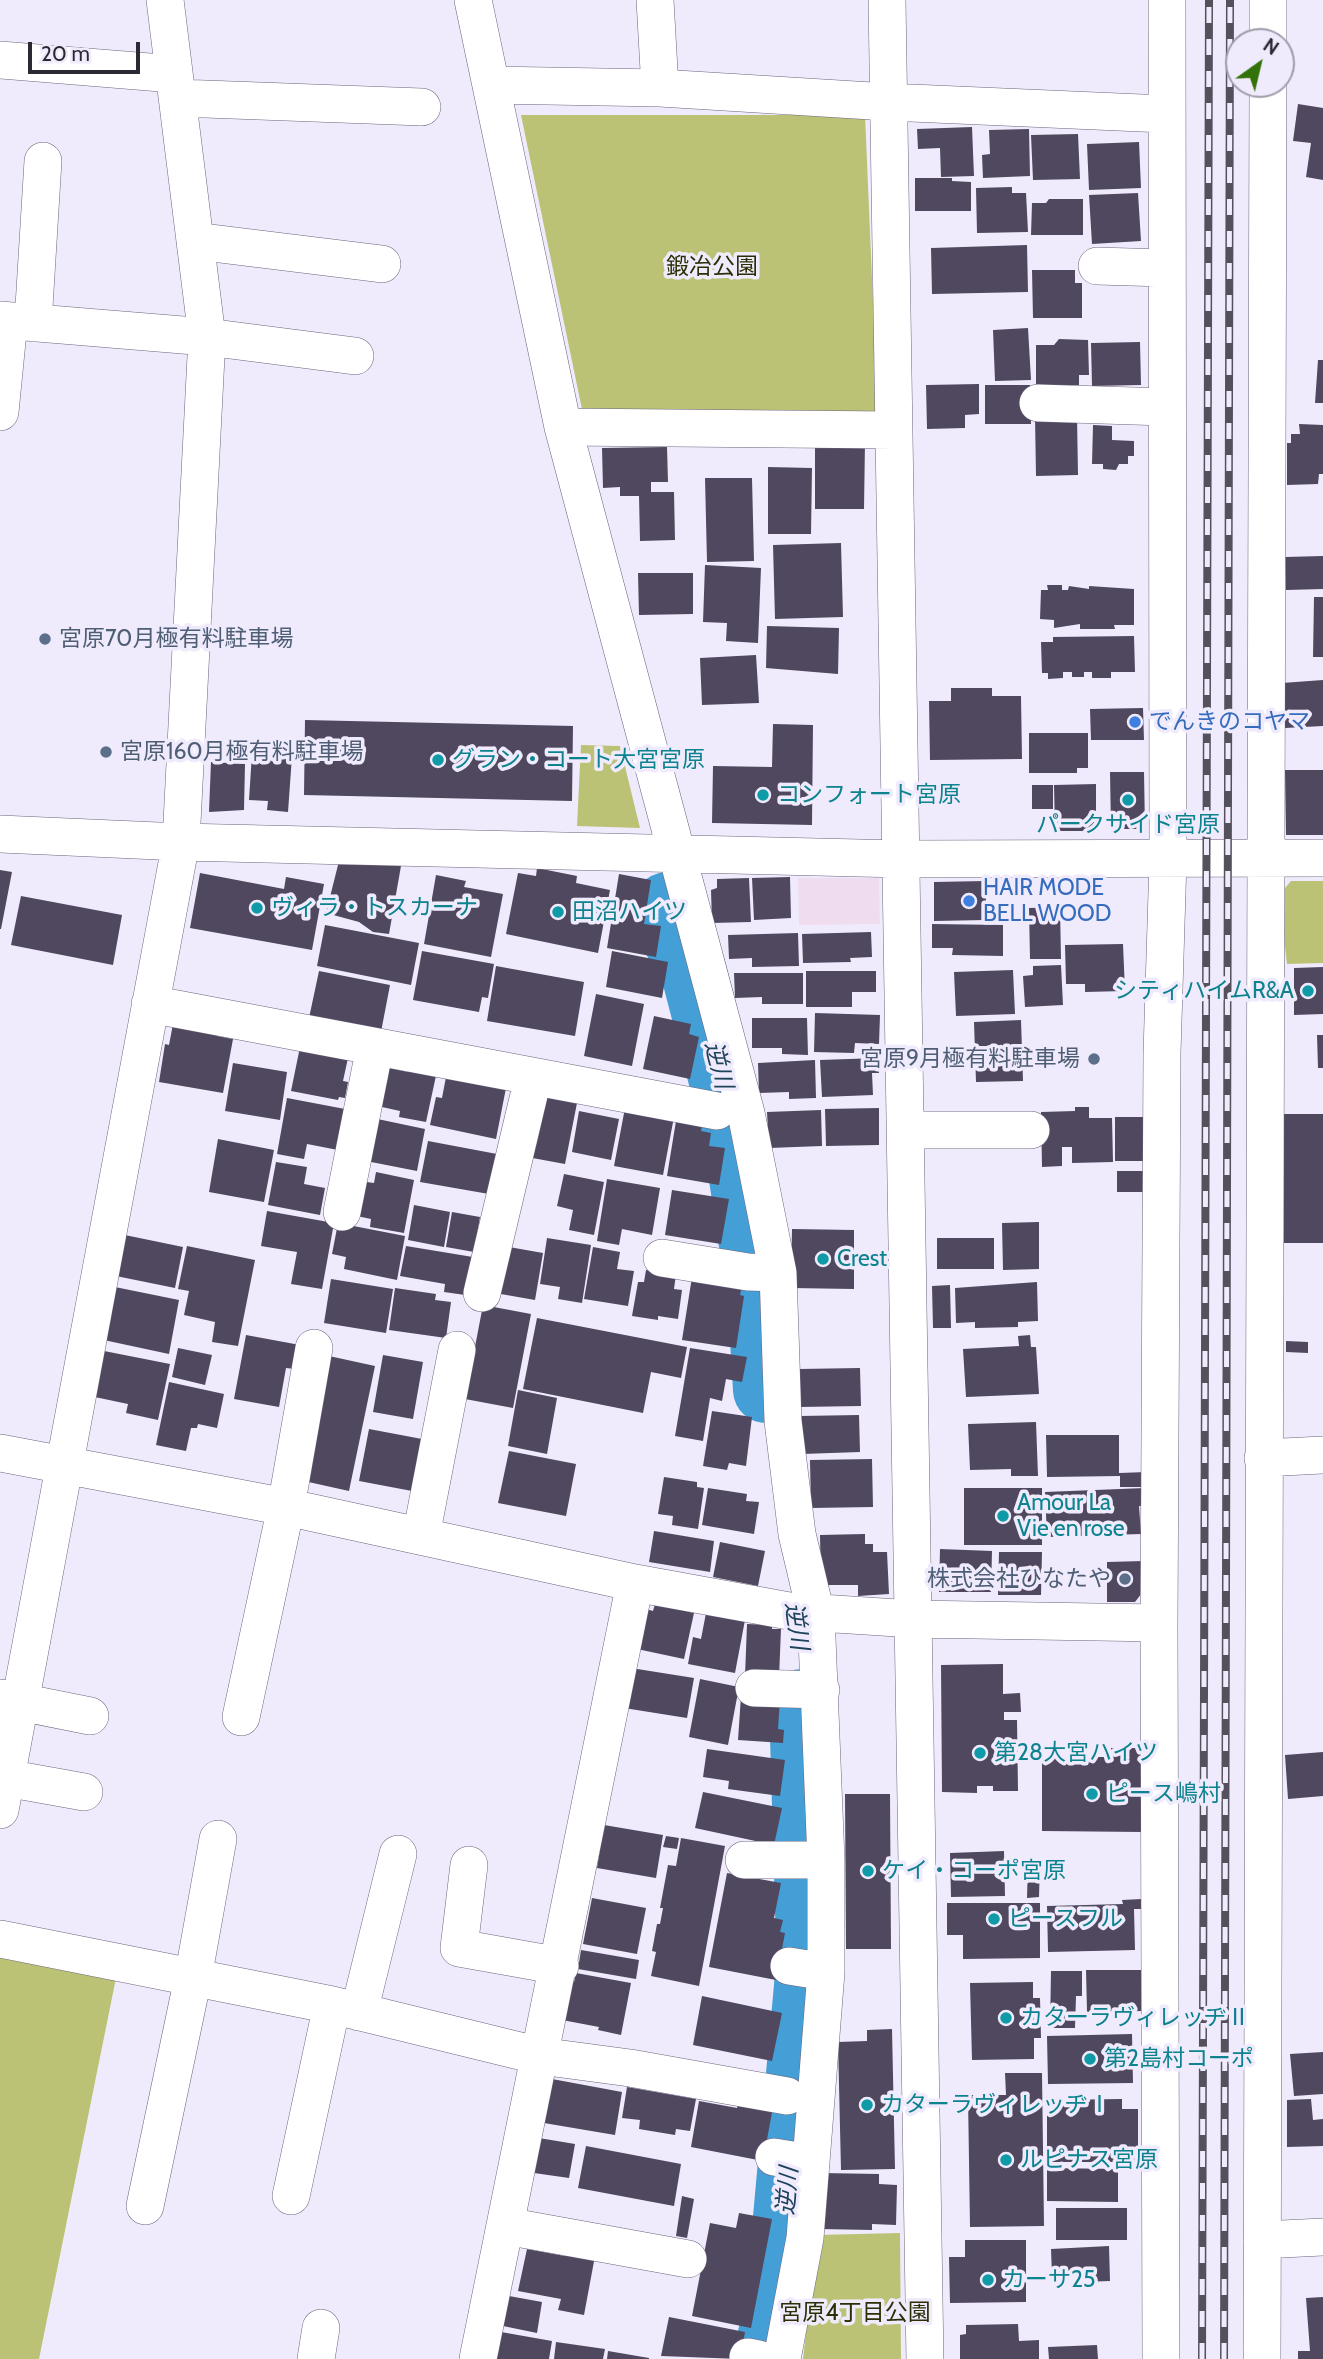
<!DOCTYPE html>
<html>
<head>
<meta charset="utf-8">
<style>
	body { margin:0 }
	#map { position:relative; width:1323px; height:2359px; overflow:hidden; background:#f0ebfc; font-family:Cabin,sans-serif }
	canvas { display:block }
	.north { position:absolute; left:1225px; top:28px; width:70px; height:70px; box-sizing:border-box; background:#f0ebfc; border:2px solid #a29dac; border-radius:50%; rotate:34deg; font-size:19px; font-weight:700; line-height:28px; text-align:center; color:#2c2934 }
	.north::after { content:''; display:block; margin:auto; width:24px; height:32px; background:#337209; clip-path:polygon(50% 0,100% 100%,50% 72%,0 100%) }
	.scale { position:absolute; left:28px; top:42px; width:112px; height:32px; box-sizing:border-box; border:4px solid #2c2934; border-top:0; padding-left:9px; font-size:21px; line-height:24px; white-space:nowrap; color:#2c2934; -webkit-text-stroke:5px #f0ebfc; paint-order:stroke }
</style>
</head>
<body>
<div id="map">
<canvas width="1323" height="2359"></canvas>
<div class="north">N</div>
<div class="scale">20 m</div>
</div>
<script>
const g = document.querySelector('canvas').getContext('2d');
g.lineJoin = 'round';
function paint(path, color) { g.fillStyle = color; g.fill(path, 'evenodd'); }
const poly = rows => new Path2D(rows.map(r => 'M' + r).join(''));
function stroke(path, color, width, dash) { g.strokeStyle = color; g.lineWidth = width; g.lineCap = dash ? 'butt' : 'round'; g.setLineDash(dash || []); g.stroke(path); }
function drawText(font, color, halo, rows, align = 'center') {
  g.font = font + ' Cabin,"Noto Sans JP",sans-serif'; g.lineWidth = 7; g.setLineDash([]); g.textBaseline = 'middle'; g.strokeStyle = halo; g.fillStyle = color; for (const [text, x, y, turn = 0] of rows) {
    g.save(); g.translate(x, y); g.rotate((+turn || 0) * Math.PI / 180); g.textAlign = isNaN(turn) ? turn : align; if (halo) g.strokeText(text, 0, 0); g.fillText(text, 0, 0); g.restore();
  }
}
const industrial = poly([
	[798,878,879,878,880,924,799,925]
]);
const green = poly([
	[521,115,865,115,878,420,584,419],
	[581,745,620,746,640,828,577,826],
	[1291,881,1323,881,1323,963,1287,964,1279,895],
	[0,1957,116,1978,39,2359,0,2359],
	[900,2233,901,2359,803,2359,817,2235]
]);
const river = poly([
	[667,905,677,942,693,969,735,1131,761,1306,766,1390],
	[768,2347,778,2306,807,1986,809,1946,802,1702]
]);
const building = poly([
	[1298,104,1323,108,1323,180,1306,177,1311,143,1293,141],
	[972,127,974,176,941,177,940,148,918,149,917,129],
	[1029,129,1030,176,983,178,982,155,990,154,989,130],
	[1078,134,1080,179,1033,180,1031,135],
	[1139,142,1141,188,1089,190,1087,144],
	[915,178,952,178,952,181,971,182,971,211,915,211],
	[1012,187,1012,193,1026,193,1028,232,977,233,976,188],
	[1138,193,1141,241,1092,244,1089,195],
	[1049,199,1083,199,1083,235,1031,235,1032,203,1046,203],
	[1027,245,1028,292,932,294,931,248],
	[1032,270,1075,270,1075,283,1082,283,1082,318,1033,318],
	[1028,328,1031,380,995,381,993,330],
	[1059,339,1088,340,1089,375,1079,375,1079,385,1036,385,1036,345,1054,345],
	[1140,342,1141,385,1092,386,1091,343],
	[1318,360,1323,360,1323,403,1315,403],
	[979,384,979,414,965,415,965,428,927,429,926,385],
	[985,385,1030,385,1031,424,985,424],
	[1077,416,1078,475,1036,476,1035,417],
	[1299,424,1323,425,1323,474,1319,474,1318,484,1287,485,1287,443,1291,443,1291,434,1300,434],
	[1093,425,1112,426,1112,440,1134,441,1134,456,1128,456,1128,464,1119,464,1116,470,1103,469,1103,464,1092,464],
	[815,441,865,441,864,509,815,509],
	[667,447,668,482,651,482,651,492,674,492,675,540,640,541,639,496,620,496,620,487,603,488,602,448],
	[768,467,812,468,811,534,768,534],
	[705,478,752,478,754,561,707,562],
	[841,543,843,617,775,619,773,545],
	[1323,556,1323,589,1286,590,1285,557],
	[705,565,761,568,758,643,726,641,727,623,703,622],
	[638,573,693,573,693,614,639,615],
	[1047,585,1062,585,1062,590,1068,590,1069,586,1089,589,1089,586,1134,589,1134,625,1114,625,1115,629,1080,629,1080,624,1054,628,1054,620,1040,619,1041,590,1048,590],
	[1314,597,1323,597,1323,657,1313,657],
	[767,626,839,628,838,674,766,668],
	[1134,636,1135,672,1111,672,1111,678,1092,678,1092,672,1084,672,1084,677,1072,677,1072,672,1063,672,1063,678,1048,679,1048,673,1042,673,1041,642,1053,642,1053,637],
	[756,655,759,703,702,705,700,658],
	[1323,680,1323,726,1285,728,1282,683],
	[951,688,992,688,992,696,1021,696,1022,759,930,760,929,701,951,701],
	[1143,708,1144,740,1091,740,1090,709],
	[305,720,573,726,572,801,304,795],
	[773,724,813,725,812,825,712,823,713,766,772,767],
	[1029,733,1088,733,1088,768,1077,768,1077,773,1029,773],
	[252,753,292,756,288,812,267,810,268,801,249,800],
	[211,762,245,764,244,810,209,812],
	[1285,770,1323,770,1323,835,1286,835],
	[1110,772,1144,772,1145,829,1111,829],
	[1096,784,1096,831,1055,831,1054,785],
	[1032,785,1053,785,1053,809,1032,809],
	[339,861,401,866,389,934,373,932,359,922,326,913],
	[537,868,577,876,576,883,610,890,598,953,506,934,518,873,536,876],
	[0,870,12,872,1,929,0,929],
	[200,873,284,889,286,877,324,884,312,950,190,928],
	[619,874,651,880,644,924,661,926,656,957,607,948],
	[436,875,466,881,464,887,503,894,491,957,424,944],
	[790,877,791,918,754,920,752,878],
	[749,878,751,922,712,923,711,890,717,888,717,879],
	[986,881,986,920,934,921,934,882],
	[21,896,122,915,113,965,11,945],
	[1060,907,1061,959,1030,959,1029,908],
	[932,924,1003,925,1003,956,952,955,953,948,932,948],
	[325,925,419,943,411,985,317,966],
	[871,932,872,957,850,958,851,962,803,963,802,934],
	[798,933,799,966,752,967,752,958,729,959,728,935],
	[1123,944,1125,991,1085,992,1085,984,1066,984,1065,945],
	[422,951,494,964,488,998,482,997,479,1012,413,1000],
	[612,951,668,962,662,998,606,987],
	[1061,965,1063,1005,1025,1007,1023,976,1033,975,1033,966],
	[496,966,584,982,575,1036,487,1021],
	[1323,967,1323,1014,1294,1015,1294,968],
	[1013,970,1015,1014,956,1016,954,972],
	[319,971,390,985,381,1032,309,1018],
	[806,971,876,971,876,992,852,992,852,1007,806,1007],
	[734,973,803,973,803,1004,762,1004,762,997,735,998],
	[596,994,644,1004,632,1066,584,1056],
	[815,1013,880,1015,879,1044,855,1043,854,1053,814,1052],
	[654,1016,691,1024,689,1034,699,1037,690,1079,643,1069],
	[752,1018,807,1018,808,1055,782,1054,782,1048,752,1048],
	[1021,1020,1023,1081,976,1082,974,1022],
	[173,1024,218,1032,217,1036,233,1039,223,1093,159,1082,165,1044,169,1045],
	[1317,1035,1323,1035,1323,1068,1318,1068],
	[300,1047,348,1058,343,1081,348,1082,345,1098,339,1097,338,1100,291,1091],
	[878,1058,879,1073,872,1073,873,1095,822,1097,820,1060],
	[815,1060,816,1098,789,1099,789,1092,759,1093,758,1063],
	[233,1063,287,1072,280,1120,225,1111],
	[381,1066,408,1072,409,1066,437,1071,426,1122,399,1117,400,1111,373,1105],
	[446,1077,506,1088,496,1139,430,1125,436,1097,442,1098],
	[538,1095,577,1103,565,1164,527,1157],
	[287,1098,345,1109,338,1150,307,1144,304,1159,277,1154],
	[1075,1107,1089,1107,1089,1118,1112,1118,1113,1162,1072,1163,1072,1147,1062,1147,1062,1166,1042,1167,1041,1112,1075,1111],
	[625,1108,674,1117,663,1175,614,1166],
	[879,1108,879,1145,826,1146,825,1109],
	[821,1110,822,1146,769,1148,767,1112],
	[579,1111,619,1119,611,1160,572,1152],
	[1282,1114,1323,1114,1323,1243,1281,1243],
	[368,1117,425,1129,417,1171,366,1161],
	[1115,1117,1149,1117,1149,1161,1115,1161],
	[676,1121,702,1125,701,1131,711,1133,709,1146,725,1148,719,1185,667,1176],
	[218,1139,274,1150,264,1202,209,1192],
	[428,1141,497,1154,489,1194,420,1182],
	[276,1162,307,1167,304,1184,325,1188,320,1215,268,1205],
	[1117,1171,1145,1171,1145,1192,1117,1192],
	[376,1172,414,1180,404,1233,370,1227,371,1219,352,1215,359,1181,374,1183],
	[564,1174,604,1182,594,1235,569,1230,573,1210,557,1206],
	[607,1179,660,1188,652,1235,622,1229,619,1245,597,1241],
	[672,1190,729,1199,721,1244,665,1235],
	[414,1205,450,1212,444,1247,408,1240],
	[267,1211,334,1223,322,1289,291,1284,297,1252,261,1246],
	[452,1212,480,1217,474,1252,446,1247],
	[1039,1222,1039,1269,1003,1270,1002,1223],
	[338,1223,405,1236,397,1280,344,1269,346,1257,332,1254],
	[792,1229,854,1230,854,1289,791,1288],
	[120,1234,183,1247,175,1288,111,1275],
	[547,1238,591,1245,582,1303,558,1299,560,1287,540,1284],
	[937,1238,994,1238,994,1269,937,1269],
	[187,1246,255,1260,238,1346,212,1342,215,1322,184,1315,189,1291,178,1289],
	[406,1246,479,1258,472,1296,444,1292,445,1284,400,1276],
	[509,1247,543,1253,535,1300,495,1293],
	[593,1247,620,1252,617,1269,634,1271,628,1306,584,1299],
	[646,1270,676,1274,674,1289,682,1290,678,1319,658,1316,658,1320,632,1316,638,1282,644,1282],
	[692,1277,742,1285,740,1295,744,1296,736,1348,682,1340],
	[331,1279,393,1289,386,1333,324,1323],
	[1037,1282,1038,1321,1018,1322,1018,1327,975,1328,975,1322,956,1323,955,1288],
	[950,1285,951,1328,933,1328,932,1286],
	[110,1286,179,1300,169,1354,99,1339],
	[395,1288,436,1294,435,1300,451,1302,446,1338,389,1330],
	[483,1305,531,1314,513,1408,465,1399],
	[537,1318,687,1347,681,1378,651,1372,643,1413,523,1389],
	[246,1335,300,1345,295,1369,286,1368,279,1407,234,1399],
	[1030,1335,1031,1347,1036,1347,1039,1394,966,1397,963,1349,1019,1346,1018,1336],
	[1286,1341,1308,1342,1308,1353,1286,1352],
	[178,1348,212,1355,205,1385,172,1377],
	[690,1348,747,1357,742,1382,726,1379,722,1401,710,1398,703,1441,675,1436],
	[99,1350,170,1364,158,1420,126,1413,128,1404,90,1396],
	[383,1355,423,1362,413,1419,373,1412],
	[329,1356,375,1366,349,1491,304,1481],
	[860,1368,861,1406,799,1407,799,1369],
	[169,1382,224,1394,217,1428,198,1424,197,1428,191,1428,186,1451,156,1445],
	[518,1390,557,1398,547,1454,508,1446],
	[712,1411,752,1417,746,1466,729,1463,727,1470,703,1466],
	[859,1415,860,1452,802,1454,800,1416],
	[1036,1422,1038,1476,1011,1476,1011,1469,970,1470,968,1424],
	[369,1429,422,1439,412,1491,359,1481],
	[1046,1435,1119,1435,1119,1473,1147,1472,1148,1487,1120,1487,1120,1476,1047,1477],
	[509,1451,576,1464,566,1516,498,1503],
	[872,1459,873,1507,811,1508,810,1460],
	[664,1477,697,1482,697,1487,704,1488,698,1529,672,1525,673,1516,658,1514],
	[708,1488,747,1494,746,1501,759,1502,754,1534,702,1525],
	[964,1488,1042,1488,1042,1545,964,1545],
	[1145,1488,1146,1506,1139,1506,1141,1534,1047,1537,1045,1492],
	[654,1531,714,1541,710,1572,649,1562],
	[865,1534,865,1544,873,1544,873,1552,887,1552,889,1594,858,1596,858,1585,821,1585,820,1535],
	[720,1542,765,1551,758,1586,713,1577],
	[940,1549,992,1551,991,1592,939,1592],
	[999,1552,1042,1552,1041,1595,998,1595],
	[1144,1561,1145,1589,1135,1602,1107,1602,1107,1562],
	[655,1604,694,1613,684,1659,637,1649,646,1609,653,1611],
	[706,1613,745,1620,735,1673,688,1664,693,1637,701,1639],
	[747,1624,772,1625,772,1629,781,1629,779,1678,745,1676],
	[1003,1664,1003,1694,1020,1693,1021,1712,1004,1712,1004,1720,1017,1720,1018,1791,993,1791,993,1786,977,1786,977,1793,942,1792,941,1665],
	[631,1668,694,1678,687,1718,624,1708],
	[700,1679,739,1687,728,1745,689,1737],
	[741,1696,780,1699,778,1729,784,1730,783,1743,738,1740],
	[1111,1748,1143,1748,1142,1832,1042,1831,1042,1757,1111,1757],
	[707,1749,785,1760,780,1796,728,1789,729,1781,703,1777],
	[1323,1752,1323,1796,1288,1799,1285,1755],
	[703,1792,782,1808,774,1845,695,1828],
	[845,1794,890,1794,891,1949,846,1949],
	[604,1825,663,1835,656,1878,597,1868],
	[666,1836,679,1838,677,1849,663,1847],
	[681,1838,725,1846,699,1986,651,1976,656,1952,652,1951,657,1924,660,1924,663,1908,660,1908,668,1865,676,1866],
	[1004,1851,1005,1896,951,1897,950,1853],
	[1028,1861,1040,1862,1039,1897,1027,1898],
	[727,1873,781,1883,774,1918,783,1920,780,1932,785,1933,776,1980,709,1967],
	[592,1898,646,1908,637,1954,583,1944],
	[1142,1899,1143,1909,1134,1909,1135,1950,1048,1952,1047,1906,1123,1904,1122,1900],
	[947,1903,1040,1903,1040,1958,963,1959,963,1935,947,1935],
	[581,1950,639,1960,636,1979,578,1969],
	[1086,1970,1143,1970,1144,2011,1087,2012],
	[1051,1971,1082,1971,1082,1996,1076,1996,1075,2028,1050,2028],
	[576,1973,631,1983,621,2035,598,2030,599,2027,562,2020,569,1981,574,1982],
	[1033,1982,1033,1998,1040,1998,1041,2038,1034,2038,1034,2059,972,2060,970,1983],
	[702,1996,782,2013,772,2061,693,2045],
	[892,2029,895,2169,841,2170,838,2042,867,2041,867,2030],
	[1132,2034,1133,2083,1048,2084,1047,2036],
	[1323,2052,1323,2094,1294,2096,1290,2054],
	[1005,2073,1042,2073,1044,2226,970,2227,968,2095,1006,2095],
	[552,2079,622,2092,615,2135,544,2123],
	[627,2087,696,2099,690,2131,676,2129,675,2135,639,2129,640,2120,622,2118],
	[1122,2099,1122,2109,1138,2109,1138,2162,1047,2162,1047,2100],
	[1311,2099,1313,2120,1323,2119,1323,2146,1287,2147,1287,2100],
	[739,2100,773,2107,763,2161,691,2147,699,2101,737,2108],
	[539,2138,575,2144,569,2178,534,2173],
	[586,2146,681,2164,674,2206,578,2188],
	[1047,2168,1118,2169,1118,2202,1047,2201],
	[820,2173,879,2174,879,2184,897,2185,896,2225,872,2224,872,2230,820,2229],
	[682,2196,694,2199,687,2238,676,2236],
	[1056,2208,1127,2208,1127,2240,1056,2240],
	[739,2213,772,2219,751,2328,692,2316,710,2223,736,2228],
	[965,2240,1026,2240,1026,2302,950,2303,949,2257,965,2257],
	[1109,2246,1110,2281,1082,2282,1082,2275,1052,2276,1051,2249],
	[527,2249,565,2256,567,2250,595,2256,584,2315,558,2310,561,2299,518,2291],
	[509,2296,542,2302,537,2333,503,2326],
	[1323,2297,1323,2359,1298,2359,1298,2351,1310,2351,1306,2298],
	[669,2317,745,2332,740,2359,661,2356],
	[1018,2324,1019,2341,1039,2340,1039,2359,960,2359,960,2335,966,2334,966,2325],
	[501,2332,552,2341,549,2359,496,2359],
	[556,2342,605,2349,603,2359,554,2359],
	[1097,2345,1098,2359,1049,2359,1048,2347],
	[608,2351,649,2358,649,2359,607,2359]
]);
const minor = poly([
	[473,0,563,427,746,1113,778,1273,783,1421,797,1534,816,1614,826,1860,826,1972,805,2238,782,2359],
	[655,0,660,88],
	[887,0,925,2359],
	[1268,42,1268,0],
	[0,60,174,74],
	[491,85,660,88,888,102,1165,114],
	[178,98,422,107],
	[195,241,382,264],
	[1097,266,1165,268],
	[0,320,207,337,355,356],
	[33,323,43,161],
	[1038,403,1166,407],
	[0,412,9,321],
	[563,427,892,430],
	[0,834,181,842,902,859,1323,858],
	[150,1004,717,1111],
	[906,1130,1031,1130],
	[342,1212,375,1047],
	[662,1258,748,1272,778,1273],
	[482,1293,533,1078],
	[0,1453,286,1507,635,1583,789,1611,913,1619,1159,1623],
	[1263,1458,1323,1455],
	[421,1536,457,1350],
	[754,1688,821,1690],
	[0,1698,90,1716],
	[241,1717,286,1507,314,1348],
	[6,1778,84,1792],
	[0,1810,181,842,207,337,165,0],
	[744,1860,826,1860],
	[469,1865,459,1948,560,1966],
	[0,1939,332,2005,540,2056,630,2068,787,2096],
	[789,1966,826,1972],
	[359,2012,398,1854],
	[774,2157,811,2163],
	[291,2196,332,2005],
	[145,2206,193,1978,218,1839],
	[506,2226,688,2259],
	[1262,2240,1323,2237],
	[748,2357,758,2359],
	[316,2359,321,2328],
	[478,2359,635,1583],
	[1161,2359,1159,1623,1162,1053,1168,860,1167,0],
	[1262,2359,1268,84]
]);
const rail = poly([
	[1202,2359,1209,0],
	[1224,2359,1230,0]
]);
const markers = [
	[45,639,7,"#5c6f8a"],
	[1135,722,7,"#3f7fe0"],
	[106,752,7,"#5c6f8a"],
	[438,760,7,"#0f9aa8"],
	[763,795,7,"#0f9aa8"],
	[1128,800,7,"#0f9aa8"],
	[969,901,7,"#3f7fe0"],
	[257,908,7,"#0f9aa8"],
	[558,912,7,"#0f9aa8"],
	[1308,991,7,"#0f9aa8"],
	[1094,1059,7,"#5c6f8a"],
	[823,1259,7,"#0f9aa8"],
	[1003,1516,7,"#0f9aa8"],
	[1125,1579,7,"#5c6f8a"],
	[980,1753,7,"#0f9aa8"],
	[1092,1794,7,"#0f9aa8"],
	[868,1871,7,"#0f9aa8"],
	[994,1919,7,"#0f9aa8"],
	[1006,2018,7,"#0f9aa8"],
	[1090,2059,7,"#0f9aa8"],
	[867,2105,7,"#0f9aa8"],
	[1006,2160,7,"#0f9aa8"],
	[988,2280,7,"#0f9aa8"]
];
const parkNames = [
	["鍛冶公園",712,267],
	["宮原4丁目公園",855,2313]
];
const serviceNames = [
	["宮原70月極有料駐車場",59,639],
	["宮原160月極有料駐車場",120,752],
	["宮原9月極有料駐車場",1080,1059,"right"],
	["株式会社ひなたや",1111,1579,"right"]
];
const shopNames = [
	["でんきのコヤマ",1149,722],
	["HAIR MODE",983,888],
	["BELL WOOD",983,914]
];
const cultureNames = [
	["グラン・コート大宮宮原",452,760],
	["コンフォート宮原",777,795],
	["パークサイド宮原",1128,825,"center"],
	["ヴィラ・トスカーナ",271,908],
	["田沼ハイツ",572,912],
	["シティハイムR&A",1294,991,"right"],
	["Crest",837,1259],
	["Amour La",1017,1503],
	["Vie en rose",1017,1529],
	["第28大宮ハイツ",994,1753],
	["ピース嶋村",1106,1794],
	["ケイ・コーポ宮原",882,1871],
	["ピースフル",1008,1919],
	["カターラヴィレッヂⅡ",1020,2018],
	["第2島村コーポ",1104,2059],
	["カターラヴィレッヂⅠ",881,2105],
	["ルピナス宮原",1020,2160],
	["カーサ25",1002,2280]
];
const waterNames = [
	["逆川",718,1065,76],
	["逆川",796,1626,82],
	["逆川",788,2191,-85]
];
paint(industrial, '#efddef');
paint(green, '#bbc275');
stroke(river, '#439fd6', 66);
paint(building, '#4f485f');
stroke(minor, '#6c647d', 38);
stroke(minor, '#fff', 37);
stroke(rail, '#54515d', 8);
stroke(rail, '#f0ebfc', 5, [16]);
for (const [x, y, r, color] of markers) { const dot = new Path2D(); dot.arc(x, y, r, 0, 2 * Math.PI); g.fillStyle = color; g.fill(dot); stroke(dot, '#f0ebfc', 2.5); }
drawText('23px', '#2c2e05', '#f0ebfc', parkNames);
drawText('23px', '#4e5e75', '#f0ebfc', serviceNames, 'left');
drawText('23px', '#366cbe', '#f0ebfc', shopNames, 'left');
drawText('23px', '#0d838f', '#f0ebfc', cultureNames, 'left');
drawText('italic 24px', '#1d435b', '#f0ebfc', waterNames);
</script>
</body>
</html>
